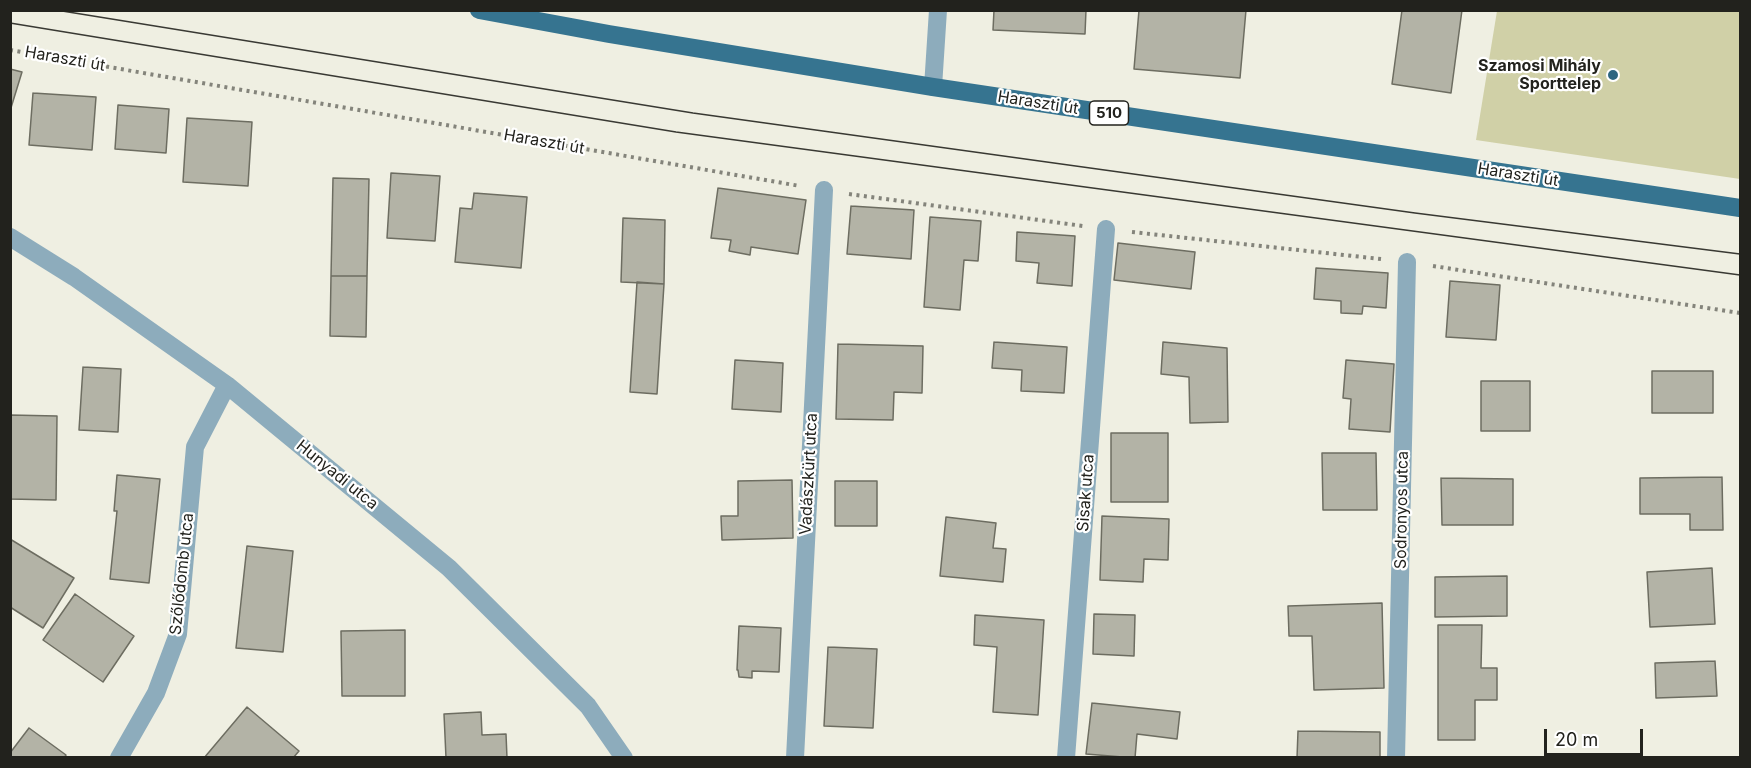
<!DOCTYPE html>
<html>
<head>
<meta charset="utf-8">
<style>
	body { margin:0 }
	#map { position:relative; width:1751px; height:768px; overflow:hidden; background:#efefe2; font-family:Inter,sans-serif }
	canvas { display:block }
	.frame { position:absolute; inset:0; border:12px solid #22221d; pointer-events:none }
	.scale { position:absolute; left:1544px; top:729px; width:99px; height:27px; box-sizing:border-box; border:3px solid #22221d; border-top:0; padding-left:8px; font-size:18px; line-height:21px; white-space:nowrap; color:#22221d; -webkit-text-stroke:4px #fff; paint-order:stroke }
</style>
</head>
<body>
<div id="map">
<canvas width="1751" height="768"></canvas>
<div class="frame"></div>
<div class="scale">20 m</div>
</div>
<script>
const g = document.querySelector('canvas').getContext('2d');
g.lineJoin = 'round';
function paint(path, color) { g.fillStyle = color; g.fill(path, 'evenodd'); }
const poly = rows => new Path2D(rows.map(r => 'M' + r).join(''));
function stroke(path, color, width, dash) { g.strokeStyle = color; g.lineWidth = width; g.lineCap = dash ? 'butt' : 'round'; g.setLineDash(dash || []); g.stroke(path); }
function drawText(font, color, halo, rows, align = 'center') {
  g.font = font + ' Inter,sans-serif'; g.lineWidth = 4.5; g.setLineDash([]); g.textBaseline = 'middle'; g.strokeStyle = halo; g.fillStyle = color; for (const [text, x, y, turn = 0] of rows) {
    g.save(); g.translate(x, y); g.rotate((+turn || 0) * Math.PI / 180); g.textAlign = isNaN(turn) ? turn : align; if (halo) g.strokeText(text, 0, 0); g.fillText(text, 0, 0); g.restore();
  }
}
const green = poly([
	[1497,11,1740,11,1740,179,1476,140]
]);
const building = poly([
	[994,10,1086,10,1085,34,993,30,994,10],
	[1139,10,1246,10,1240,78,1134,69,1139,10],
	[1402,10,1462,10,1451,93,1392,84,1402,10],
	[10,69,22,72,10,111,10,69],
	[33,93,96,97,92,150,29,145,33,93],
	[118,105,169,109,166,153,115,149,118,105],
	[187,118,252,122,248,186,183,182,187,118],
	[391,173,440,176,435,241,387,238,391,173],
	[333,178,369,179,367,276,331,276,333,178],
	[718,188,806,200,798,254,751,247,750,255,729,251,731,240,711,238,718,188],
	[474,193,527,197,521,268,455,262,460,208,472,209,474,193],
	[851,206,914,210,911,259,847,254,851,206],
	[930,217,981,221,978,261,964,260,960,310,924,307,930,217],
	[623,218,665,220,664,284,621,282,623,218],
	[1017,232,1075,236,1072,286,1037,283,1039,263,1016,261,1017,232],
	[1118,243,1195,252,1191,289,1114,280,1118,243],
	[1316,268,1388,273,1386,308,1363,306,1362,314,1341,313,1341,301,1314,299,1316,268],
	[331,276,367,276,366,337,330,336,331,276],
	[1450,281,1500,285,1496,340,1446,337,1450,281],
	[637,282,664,284,657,394,630,392,637,282],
	[994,342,1067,347,1064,393,1021,391,1022,370,992,368,994,342],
	[1163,342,1227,348,1228,422,1190,423,1189,377,1161,374,1163,342],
	[838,344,923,346,922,393,894,392,893,420,836,419,838,344],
	[735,360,783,363,781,412,732,409,735,360],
	[1346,360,1394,364,1390,432,1349,429,1351,399,1343,398,1346,360],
	[83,367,121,369,118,432,79,430,83,367],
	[1652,371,1713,371,1713,413,1652,413,1652,371],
	[1481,381,1530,381,1530,431,1481,431,1481,381],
	[10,415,57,416,56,500,10,499,10,415],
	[1111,433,1168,433,1168,502,1111,502,1111,433],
	[1322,453,1376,453,1377,510,1323,510,1322,453],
	[117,475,160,479,149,583,110,579,117,511,114,511,117,475],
	[1722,477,1723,530,1690,530,1690,514,1640,514,1640,478,1722,477],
	[1441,478,1513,479,1513,525,1442,525,1441,478],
	[792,480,793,538,722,540,721,516,738,516,738,481,792,480],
	[835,481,877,481,877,526,835,526,835,481],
	[1102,516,1169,519,1168,560,1144,559,1143,582,1100,580,1102,516],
	[946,517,996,523,993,548,1006,549,1003,582,940,576,946,517],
	[10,539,74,578,43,628,10,607,10,539],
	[247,546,293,551,283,652,236,648,247,546],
	[1712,568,1715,624,1650,627,1647,572,1712,568],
	[1507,576,1507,616,1435,617,1435,577,1507,576],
	[75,594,134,636,103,682,43,640,75,594],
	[1382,603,1384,688,1314,690,1312,636,1289,636,1288,606,1382,603],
	[1094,614,1135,615,1134,656,1093,654,1094,614],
	[975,615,1044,620,1038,715,993,712,997,647,974,645,975,615],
	[1438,625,1482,625,1481,668,1497,668,1497,700,1475,700,1475,740,1438,740,1438,625],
	[739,626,781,628,779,672,752,671,752,678,739,677,738,670,737,670,739,626],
	[405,630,405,696,342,696,341,631,405,630],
	[828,647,877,649,873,728,824,726,828,647],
	[1715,661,1717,696,1656,698,1655,663,1715,661],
	[1092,703,1180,712,1177,739,1137,734,1135,758,1086,754,1092,703],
	[247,707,299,751,293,758,204,758,247,707],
	[481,712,482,735,506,734,507,758,446,758,444,714,481,712],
	[29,728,66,755,64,758,10,758,10,753,29,728],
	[1298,731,1380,732,1380,758,1297,758,1298,731]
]);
const path = poly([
	[10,50,800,186],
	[849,194,1083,226],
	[1132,232,1381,259],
	[1433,266,1740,313]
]);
const minor = poly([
	[933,87,938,10],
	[10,237,74,277,227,385,449,568,588,706,624,758],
	[119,758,156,693,178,634,195,447,227,385],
	[795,758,824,190],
	[1066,758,1106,229],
	[1396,758,1407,262]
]);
const major = poly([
	[479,10,609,34,933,87,1740,208]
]);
const tram = poly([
	[56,10,693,113,1415,213,1740,254],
	[10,23,676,132,1740,275]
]);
const markers = [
	[1613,75,6,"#2e6680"]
];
const shields = [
	[1109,113,39]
];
const shieldNames = [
	["510",1109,113]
];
const streetNames = [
	["Haraszti út",65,59,10],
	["Haraszti út",1038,103,9],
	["Haraszti út",544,142,10],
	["Haraszti út",1518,175,9],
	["Vadászkürt utca",809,474,-87],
	["Hunyadi utca",337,475,39],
	["Sisak utca",1086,493,-86],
	["Sodronyos utca",1402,510,-89],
	["Szőlődomb utca",182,574,-84]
];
const poiNames = [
	["Szamosi Mihály",1601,66],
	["Sporttelep",1601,84]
];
paint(green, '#d0d0a7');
paint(building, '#b3b3a6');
stroke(building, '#6d6d61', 1.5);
stroke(path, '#84847b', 4, [3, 4.5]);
stroke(minor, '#8dacbc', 18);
stroke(major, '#367490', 18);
stroke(tram, '#393933', 1.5);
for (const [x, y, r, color] of markers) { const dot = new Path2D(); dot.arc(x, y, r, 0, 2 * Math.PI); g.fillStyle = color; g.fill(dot); stroke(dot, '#fff', 2); }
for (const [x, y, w] of shields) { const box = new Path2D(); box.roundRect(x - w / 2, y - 12, w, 24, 4.5); g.fillStyle = '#fff'; g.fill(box); stroke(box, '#22221d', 1.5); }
drawText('bold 15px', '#22221d', null, shieldNames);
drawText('16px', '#22221d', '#fff', streetNames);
drawText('bold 16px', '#22221d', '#fff', poiNames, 'right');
</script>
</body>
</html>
